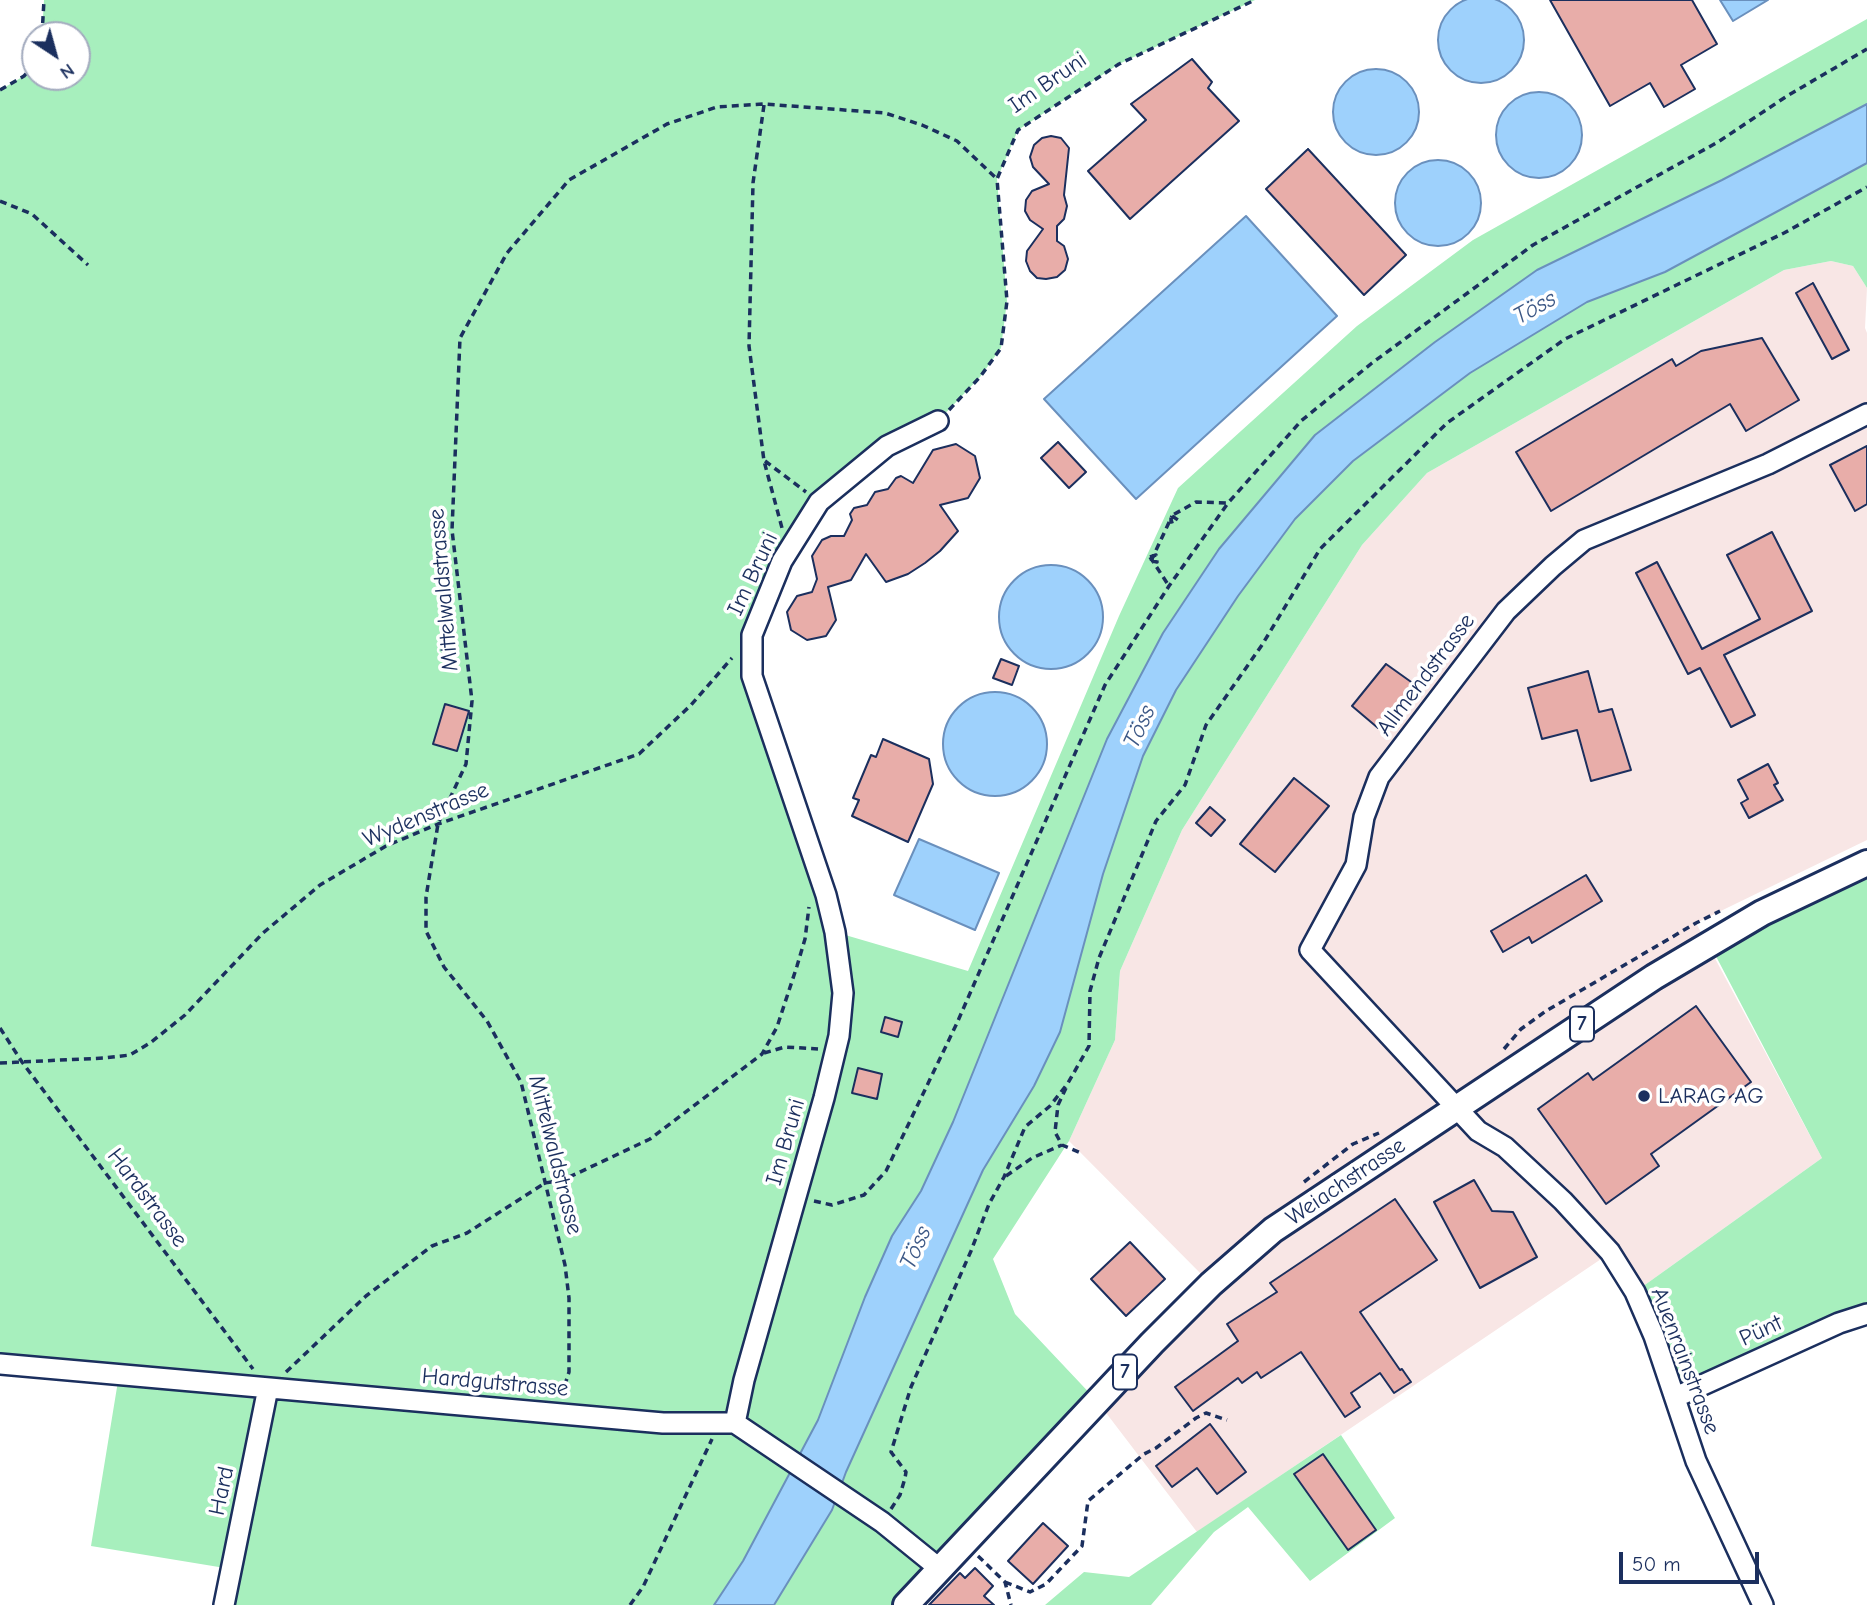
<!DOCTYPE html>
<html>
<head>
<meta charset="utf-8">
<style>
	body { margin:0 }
	#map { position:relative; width:1867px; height:1605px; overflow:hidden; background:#fff; font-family:"Comic Neue",sans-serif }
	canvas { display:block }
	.north { position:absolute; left:21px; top:21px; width:70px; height:70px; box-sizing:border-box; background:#fff; border:2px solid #a4acbf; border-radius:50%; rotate:144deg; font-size:19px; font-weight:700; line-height:28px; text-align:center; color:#1b2f5e }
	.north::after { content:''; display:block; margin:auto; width:24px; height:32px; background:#1b2f5e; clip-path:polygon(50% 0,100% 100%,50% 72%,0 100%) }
	.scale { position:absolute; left:1619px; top:1552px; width:140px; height:32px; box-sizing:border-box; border:4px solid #1b2f5e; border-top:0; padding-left:9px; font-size:21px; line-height:24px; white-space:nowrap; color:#1b2f5e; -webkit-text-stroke:5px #fff; paint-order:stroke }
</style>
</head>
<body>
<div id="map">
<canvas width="1867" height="1605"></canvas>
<div class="north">N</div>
<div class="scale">50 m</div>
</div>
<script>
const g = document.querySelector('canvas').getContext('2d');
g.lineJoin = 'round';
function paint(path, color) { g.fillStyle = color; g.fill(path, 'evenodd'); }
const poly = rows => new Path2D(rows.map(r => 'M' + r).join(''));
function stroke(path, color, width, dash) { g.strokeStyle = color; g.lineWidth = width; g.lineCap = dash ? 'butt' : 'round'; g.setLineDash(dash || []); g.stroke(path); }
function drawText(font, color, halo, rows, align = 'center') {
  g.font = font + ' "Comic Neue",sans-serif'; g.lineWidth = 7; g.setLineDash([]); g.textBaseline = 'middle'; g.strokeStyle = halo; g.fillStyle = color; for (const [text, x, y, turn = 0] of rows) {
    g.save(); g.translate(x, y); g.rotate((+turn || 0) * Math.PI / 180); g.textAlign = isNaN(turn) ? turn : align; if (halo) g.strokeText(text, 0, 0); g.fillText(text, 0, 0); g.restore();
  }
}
const built = poly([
	[1831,261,1853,266,1867,288,1865,328,1867,333,1867,840,1696,923,1822,1158,1635,1292,1610,1253,1197,1532,1097,1401,1211,1284,1069,1141,1115,1040,1120,971,1182,830,1362,545,1427,473,1784,270]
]);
const green = poly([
	[44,0,1255,0,1119,64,1018,130,997,179,1007,301,1001,348,980,377,938,421,819,502,752,635,752,676,835,932,968,971,1119,616,1178,488,1357,326,1473,240,1867,19,1867,104,1722,180,1537,270,1435,342,1315,435,1219,549,1163,633,1107,739,953,1122,921,1191,892,1236,865,1297,818,1420,743,1561,714,1605,224,1605,231,1569,91,1546,119,1375,0,1364,0,90,24,76,35,64,35,77,77,77,77,35,42,35],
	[1867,163,1867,288,1853,266,1831,261,1784,270,1427,473,1362,545,1182,830,1120,971,1115,1040,1069,1141,993,1259,1015,1314,1097,1401,906,1605,774,1605,832,1510,846,1472,983,1170,1034,1086,1060,1032,1103,874,1143,756,1176,690,1238,596,1295,519,1353,461,1470,373,1587,302,1665,272],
	[1867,863,1867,1314,1676,1397,1635,1292,1822,1158,1709,943],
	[1341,1435,1395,1518,1310,1581,1248,1507,1214,1532,1151,1605,1045,1605,1084,1572,1129,1577]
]);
const water = poly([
	'1438 40a43 43 0 1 1 86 0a43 43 0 1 1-86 0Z',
	[1720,0,1768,0,1733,21,1720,0],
	'1333 112a43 43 0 1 1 86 0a43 43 0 1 1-86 0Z',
	'1496 135a43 43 0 1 1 86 0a43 43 0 1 1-86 0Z',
	[1867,104,1867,163,1665,272,1587,302,1470,373,1353,461,1295,519,1238,596,1176,690,1143,756,1103,874,1060,1032,1034,1086,983,1170,846,1472,832,1510,774,1605,714,1605,743,1561,818,1420,865,1297,892,1236,921,1191,953,1122,1107,739,1163,633,1219,549,1315,435,1435,342,1537,270,1722,180,1867,104],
	'1395 203a43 43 0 1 1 86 0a43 43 0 1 1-86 0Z',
	[1246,216,1337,316,1136,499,1044,399,1246,216],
	'999 617a52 52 0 1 1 104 0a52 52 0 1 1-104 0Z',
	'943 744a52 52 0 1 1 104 0a52 52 0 1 1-104 0Z',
	[919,839,999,873,975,930,894,895,919,839]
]);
const building = poly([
	[1550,0,1692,0,1717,44,1681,65,1695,89,1664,107,1650,83,1610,106,1550,0],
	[1192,59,1212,82,1208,88,1239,121,1130,219,1088,171,1146,120,1131,104,1192,59],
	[1051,136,1061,138,1069,148,1064,195,1067,206,1064,219,1057,226,1057,241,1064,246,1068,259,1065,270,1057,277,1046,279,1037,278,1030,271,1026,261,1027,251,1043,229,1030,220,1025,211,1026,200,1032,191,1049,184,1033,167,1030,157,1034,145,1042,138,1051,136],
	[1308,149,1406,255,1364,295,1266,189,1308,149],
	[1813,283,1849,350,1832,359,1796,293,1813,283],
	[1762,338,1799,400,1746,431,1730,404,1551,511,1516,452,1672,359,1676,366,1701,351,1762,338],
	[1058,442,1086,472,1069,488,1041,458,1058,442],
	[956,444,975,456,980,478,968,498,940,505,958,531,940,551,925,563,908,574,886,582,866,554,851,580,828,587,836,620,826,636,807,640,791,630,787,612,797,596,812,592,817,579,812,556,822,540,831,536,844,536,852,520,850,514,854,508,867,505,875,492,888,489,896,478,901,476,913,483,933,450,956,444],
	[1867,446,1867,504,1855,511,1830,465,1867,446],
	[1772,532,1812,611,1724,655,1755,715,1731,727,1700,668,1688,674,1636,573,1657,562,1702,649,1760,619,1727,555,1772,532],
	[1001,659,1019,666,1012,685,993,678,1001,659],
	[1386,664,1414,684,1378,728,1352,706,1386,664],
	[1588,671,1599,712,1612,709,1631,770,1591,781,1577,730,1542,739,1528,688,1588,671],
	[445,704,469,711,457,751,433,744,445,704],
	[883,739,929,759,933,784,908,842,852,816,859,800,853,798,871,755,876,757,883,739],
	[1768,764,1778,783,1774,785,1783,800,1749,818,1741,803,1748,799,1738,780,1768,764],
	[1294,778,1329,806,1275,872,1240,844,1294,778],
	[1210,807,1225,820,1211,836,1196,823,1210,807],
	[1586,875,1602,901,1532,943,1529,937,1503,952,1491,931,1586,875],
	[1696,1006,1751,1082,1651,1154,1659,1166,1606,1204,1538,1109,1588,1073,1593,1080,1696,1006],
	[885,1017,902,1022,898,1037,881,1032,885,1017],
	[858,1068,882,1074,877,1099,852,1093,858,1068],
	[1474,1180,1492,1211,1513,1212,1537,1257,1480,1288,1434,1202,1474,1180],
	[1395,1199,1437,1260,1360,1312,1400,1370,1402,1369,1411,1382,1394,1393,1380,1373,1351,1393,1360,1407,1345,1417,1301,1352,1261,1378,1257,1372,1242,1383,1238,1378,1193,1411,1175,1387,1238,1341,1227,1324,1277,1292,1270,1283,1395,1199],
	[1130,1242,1165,1279,1126,1316,1091,1279,1130,1242],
	[1210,1424,1246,1472,1217,1494,1197,1468,1172,1487,1156,1466,1210,1424],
	[1323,1454,1376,1530,1348,1550,1294,1474,1323,1454],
	[1043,1523,1068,1546,1033,1584,1008,1561,1043,1523],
	[975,1568,993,1586,984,1596,994,1605,929,1605,960,1573,965,1578,975,1568]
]);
const path = poly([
	[42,35,44,0],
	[0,90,24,76,35,64],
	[764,105,753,183,749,346,764,461,782,528],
	[0,201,32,214,88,265],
	[949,410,980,377,1001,348,1007,301,997,179,1018,130,1119,64,1255,0],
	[765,461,806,492],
	[1172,516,1178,520,1171,522,1171,516,1196,502,1228,503],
	[1150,557,1169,586],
	[1150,557,1156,555,1157,562,1152,561],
	[0,1028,22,1062,253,1369],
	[1504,1049,1521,1029,1546,1011,1696,923,1720,911],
	[764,1053,785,1047,818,1049],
	[0,1063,104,1058,130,1055,150,1043,185,1015,263,933,320,885,386,846,438,824,639,754,691,705,732,658],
	[1066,1088,1058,1105,1055,1132,1062,1145,1081,1153],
	[1006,1176,1032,1158,1062,1145],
	[1304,1182,1353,1144,1379,1133],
	[814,1201,832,1205,864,1195,886,1171,957,1023,1105,685,1169,586,1228,503,1301,421,1372,363,1533,245,1718,142,1787,96,1867,49],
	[286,1372,366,1296,432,1246,467,1233,545,1183,563,1180,650,1139,762,1054,777,1027,797,966,805,939,809,907],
	[561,1397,569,1372,569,1298,565,1265,521,1082,487,1021,444,967,426,931,426,897,438,824,466,764,472,701,452,530,460,338,507,253,569,180,667,124,717,107,764,104,885,113,922,125,957,141,997,179],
	[891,1509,900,1495,905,1478,906,1472,891,1452,911,1387,971,1251,989,1204,1004,1177,1025,1127,1050,1106,1068,1083,1089,1046,1090,991,1099,958,1156,821,1185,785,1206,725,1262,645,1320,549,1447,423,1565,339,1784,233,1867,187],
	[978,1556,1005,1582,1011,1605],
	[1005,1582,1030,1592,1046,1584,1082,1546,1088,1501,1144,1454,1156,1448,1196,1418,1206,1413,1227,1420],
	[630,1605,643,1587,712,1439]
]);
const minor = poly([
	[0,1364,663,1423,735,1423,882,1522,940,1569],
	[1676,1397,1839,1323,1867,1314],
	[735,1423,744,1380,824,1098,839,1036,843,993,835,932,826,895,752,676,752,635,782,561,819,502,887,446,938,421],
	[224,1605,268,1388],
	[1763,1605,1696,1461,1654,1336,1635,1292,1610,1252,1563,1201,1505,1147,1478,1131,1310,950,1356,865,1364,817,1379,777,1506,611,1553,566,1584,540,1768,464,1867,414]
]);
const major = poly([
	[906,1605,1152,1343,1211,1284,1273,1230,1654,977,1762,913,1867,863]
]);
const pathBridge = poly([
	[1151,561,1172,516]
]);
const markers = [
	[1644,1096,7,"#1b2f5e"]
];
const shields = [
	[1582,1024,24],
	[1125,1372,24]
];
const shieldNames = [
	["7",1582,1024],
	["7",1125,1372]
];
const streetNames = [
	["Im Bruni",1048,83,-35],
	["Im Bruni",753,574,-65],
	["Mittelwaldstrasse",444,590,-95],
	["Allmendstrasse",1426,675,-53],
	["Wydenstrasse",426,815,-23],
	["Im Bruni",786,1142,-74],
	["Mittelwaldstrasse",555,1155,76],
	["Weiachstrasse",1346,1182,-34],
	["Hardstrasse",147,1198,53],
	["Pünt",1761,1331,-25],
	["Auenrainstrasse",1685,1361,69],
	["Hardgutstrasse",495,1383,5],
	["Hard",222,1491,-78]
];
const poiNames = [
	["LARAG AG",1658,1096]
];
const waterNames = [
	["Töss",1535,308,-29],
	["Töss",1140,727,-65],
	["Töss",916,1248,-66]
];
paint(built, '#f8e6e5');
paint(green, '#a7efbd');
paint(water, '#9ed1fc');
stroke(water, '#6a90bd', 2);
paint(building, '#e8ada9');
stroke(building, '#1b2f5e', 2);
stroke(minor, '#1b2f5e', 24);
stroke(major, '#1b2f5e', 30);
stroke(path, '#1b2f5e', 3.5, [7, 5]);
stroke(minor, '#fff', 19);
stroke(major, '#fff', 24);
stroke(pathBridge, '#1b2f5e', 3.5, [7, 5]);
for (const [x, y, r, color] of markers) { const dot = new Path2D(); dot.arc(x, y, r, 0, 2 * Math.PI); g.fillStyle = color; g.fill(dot); stroke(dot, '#fff', 2.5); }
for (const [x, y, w] of shields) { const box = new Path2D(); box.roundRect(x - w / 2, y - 17.5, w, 35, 5); g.fillStyle = '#fff'; g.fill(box); stroke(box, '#1b2f5e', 2); }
drawText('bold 21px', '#1b2f5e', null, shieldNames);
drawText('23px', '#1b2f5e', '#fff', streetNames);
drawText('23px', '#1b2f5e', '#fff', poiNames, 'left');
drawText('italic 24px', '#3c5886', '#fff', waterNames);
</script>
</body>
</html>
